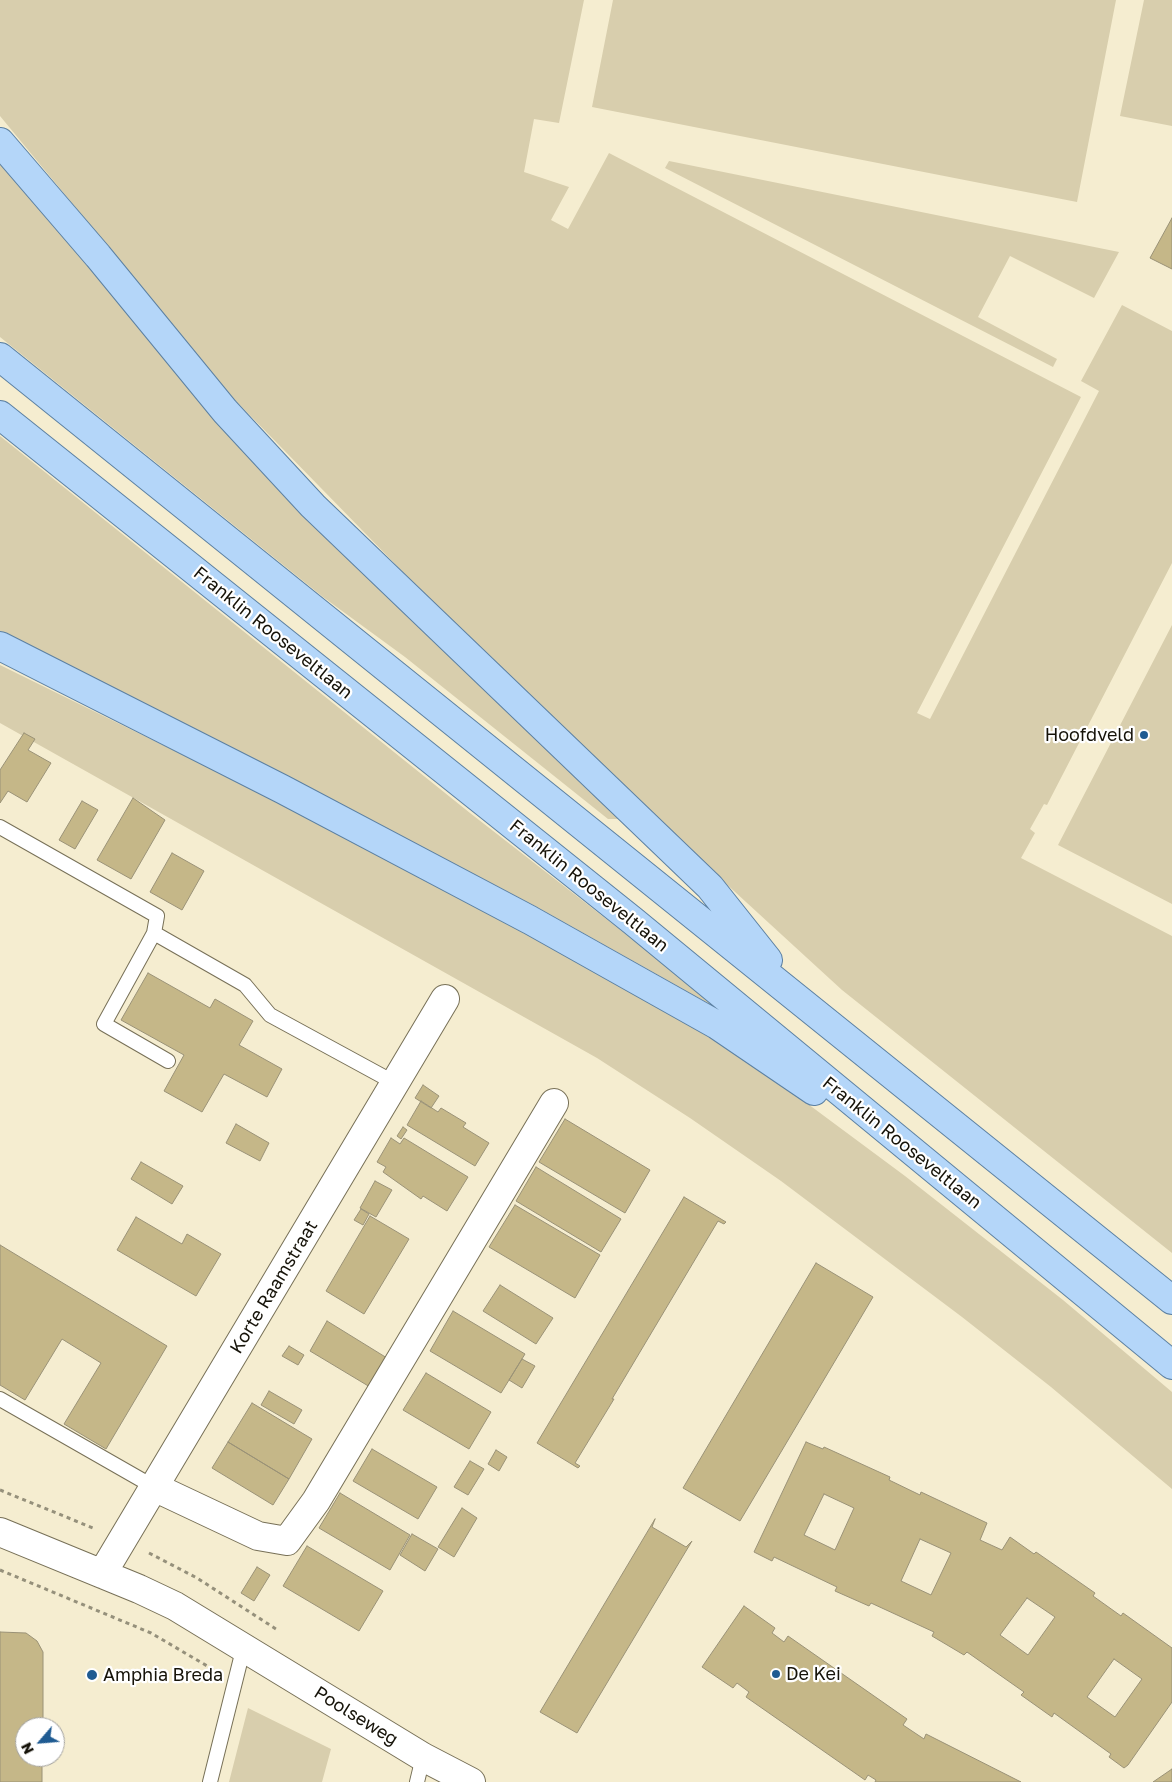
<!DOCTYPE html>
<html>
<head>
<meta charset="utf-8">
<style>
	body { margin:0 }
	#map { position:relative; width:1172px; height:1782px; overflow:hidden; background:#f5edd0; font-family:"Golos Text",sans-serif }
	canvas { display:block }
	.north { position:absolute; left:15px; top:1717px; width:50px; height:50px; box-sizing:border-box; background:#fff; border:1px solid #a2a19d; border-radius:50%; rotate:243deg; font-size:14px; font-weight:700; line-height:20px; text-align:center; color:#161309 }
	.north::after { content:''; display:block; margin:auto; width:18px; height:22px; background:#1f5b92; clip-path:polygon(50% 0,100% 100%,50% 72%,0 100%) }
</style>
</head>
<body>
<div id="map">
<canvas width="1172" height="1782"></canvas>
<div class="north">N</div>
</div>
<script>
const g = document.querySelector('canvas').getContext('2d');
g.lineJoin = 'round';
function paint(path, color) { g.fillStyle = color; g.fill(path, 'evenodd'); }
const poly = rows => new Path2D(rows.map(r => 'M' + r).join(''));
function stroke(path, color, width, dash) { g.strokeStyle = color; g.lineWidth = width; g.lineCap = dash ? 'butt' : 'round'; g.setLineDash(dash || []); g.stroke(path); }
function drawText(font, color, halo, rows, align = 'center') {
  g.font = font + ' "Golos Text",sans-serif'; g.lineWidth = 4.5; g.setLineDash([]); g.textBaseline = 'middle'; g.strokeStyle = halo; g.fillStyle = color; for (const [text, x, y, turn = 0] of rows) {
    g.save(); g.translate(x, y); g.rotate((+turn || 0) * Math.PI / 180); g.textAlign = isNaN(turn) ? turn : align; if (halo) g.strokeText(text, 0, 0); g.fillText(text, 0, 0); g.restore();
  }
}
const green = poly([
	[0,0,584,0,559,123,534,119,524,172,569,187,551,220,568,229,609,153,1081,397,917,713,930,719,1099,391,1081,381,1122,305,1172,331,1172,563,1047,805,1044,804,1030,829,1035,833,1021,858,1172,936,1172,1253,842,990,638,803,445,615,234,399,0,116],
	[613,0,1116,0,1077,202,592,107],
	[1144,0,1172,0,1172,126,1120,116],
	[0,161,621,819,608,819,405,657,323,597,0,337],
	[669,161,1119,252,1094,298,1010,256,978,317,1057,359,1053,367,665,168],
	[0,436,470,813,731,1016,537,907,445,859,0,632],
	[1172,625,1172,904,1058,845],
	[0,665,276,801,524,930,707,1036,812,1107,905,1176,1063,1300,1172,1392,1172,1489,1051,1387,962,1317,781,1181,690,1118,597,1058,0,723],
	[248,1708,331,1749,322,1782,229,1782]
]);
const building = poly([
	[1172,218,1172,269,1150,258,1172,218],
	[24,733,35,739,28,750,51,763,27,802,8,791,0,803,0,770,24,733],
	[133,798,165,820,131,879,97,860,133,798],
	[82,801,98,810,75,849,59,840,82,801],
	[172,853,204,871,182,910,150,892,172,853],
	[148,973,210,1008,215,999,253,1021,239,1045,282,1069,267,1097,224,1074,202,1112,164,1091,184,1055,121,1020,148,973],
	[423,1085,439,1096,431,1108,415,1098,423,1085],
	[421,1101,438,1112,441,1108,466,1123,463,1127,489,1143,475,1166,407,1125,421,1101],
	[565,1119,650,1170,625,1213,539,1162,565,1119],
	[236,1124,269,1143,260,1161,226,1143,236,1124],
	[403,1127,407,1130,401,1139,397,1136,403,1127],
	[391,1138,400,1144,404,1138,468,1177,447,1211,423,1196,421,1199,383,1172,386,1167,377,1162,391,1138],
	[141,1162,183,1186,172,1204,131,1179,141,1162],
	[536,1167,621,1219,601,1252,516,1201,536,1167],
	[375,1181,392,1190,376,1217,360,1208,375,1181],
	[684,1197,726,1222,724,1224,718,1221,612,1399,614,1399,575,1463,580,1466,578,1468,537,1443,684,1197],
	[515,1205,600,1255,575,1298,489,1247,515,1205],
	[361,1209,369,1214,363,1225,354,1220,361,1209],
	[370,1216,409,1239,364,1314,326,1291,370,1216],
	[136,1217,182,1244,187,1234,221,1254,196,1296,117,1250,136,1217],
	[0,1245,167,1346,106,1449,64,1424,101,1363,62,1339,25,1400,0,1385,0,1245],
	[816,1263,873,1297,740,1521,683,1488,816,1263],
	[500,1285,553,1318,536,1344,483,1311,500,1285],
	[453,1311,525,1354,501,1393,430,1351,453,1311],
	[327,1321,387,1358,370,1387,310,1351,327,1321],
	[289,1346,304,1355,298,1365,282,1356,289,1346],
	[522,1359,535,1366,522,1388,509,1380,522,1359],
	[426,1373,491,1412,469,1449,403,1410,426,1373],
	[269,1391,302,1410,294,1424,261,1405,269,1391],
	[252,1403,312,1439,289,1479,228,1442,252,1403],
	[228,1442,289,1479,273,1505,212,1468,228,1442],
	[806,1442,823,1449,824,1447,890,1477,889,1480,920,1495,921,1492,987,1523,980,1540,1002,1550,1010,1537,1034,1554,1036,1552,1095,1593,1093,1596,1121,1616,1123,1613,1172,1648,1172,1702,1128,1765,1124,1768,1109,1757,1111,1754,1054,1713,1052,1717,1021,1695,1024,1692,967,1652,964,1655,932,1636,934,1632,871,1603,869,1606,835,1591,837,1587,774,1557,772,1561,754,1552,806,1442],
	[824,1494,854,1508,835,1550,804,1535,824,1494],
	[920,1539,951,1553,931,1595,901,1581,920,1539],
	[1027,1598,1055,1617,1028,1655,1000,1635,1027,1598],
	[1114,1659,1142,1679,1115,1717,1087,1697,1114,1659],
	[372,1449,437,1487,418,1519,353,1481,372,1449],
	[496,1450,507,1457,499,1471,488,1464,496,1450],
	[470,1461,484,1469,468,1495,454,1487,470,1461],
	[340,1493,410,1535,390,1570,319,1528,340,1493],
	[462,1508,477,1518,454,1557,438,1547,462,1508],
	[655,1519,652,1527,686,1547,692,1541,577,1733,540,1712,655,1519],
	[412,1534,438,1549,425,1571,400,1555,412,1534],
	[307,1546,383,1591,359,1631,283,1586,307,1546],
	[257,1567,270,1575,254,1601,241,1593,257,1567],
	[744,1606,775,1628,772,1633,784,1642,788,1636,907,1719,903,1725,924,1739,926,1734,1021,1782,875,1782,876,1780,868,1775,865,1780,746,1697,749,1692,737,1683,733,1688,702,1667,744,1606],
	[0,1632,26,1633,37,1641,43,1652,43,1727,25,1727,25,1757,42,1757,42,1782,0,1782,0,1632],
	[1172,1769,1172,1782,1153,1782,1172,1769]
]);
const path = poly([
	[0,1490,93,1528],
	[149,1553,197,1578,276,1629],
	[0,1570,151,1633,214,1670]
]);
const lane = poly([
	[0,827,157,916,154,933],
	[168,1061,104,1024,154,933,245,985,270,1015,395,1083],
	[0,1399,154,1487],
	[210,1782,244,1646],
	[417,1782,423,1757]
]);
const street = poly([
	[154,1487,258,1536,287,1541,316,1501,554,1103],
	[0,1532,139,1589,175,1606,423,1757,471,1782],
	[102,1574,445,999]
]);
const primary = poly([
	[0,142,98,256,225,411,313,506,710,887,768,960],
	[0,357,1172,1300],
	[0,415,633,921,1172,1365],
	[0,646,282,789,530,920,717,1025,814,1091]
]);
const markers = [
	[1144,735,5,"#1f5b92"],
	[776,1674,5,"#1f5b92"],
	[92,1675,6,"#1f5b92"]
];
const streetNames = [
	["Franklin Rooseveltlaan",273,633,39],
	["Franklin Rooseveltlaan",589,886,39],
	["Franklin Rooseveltlaan",902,1143,39],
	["Korte Raamstraat",274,1287,-59],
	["Poolseweg",356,1716,32]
];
const poiNames = [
	["Hoofdveld",1134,735,"right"],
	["De Kei",786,1674],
	["Amphia Breda",103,1675]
];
paint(green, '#d8cead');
paint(building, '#c5b788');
stroke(building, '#9a9277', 1);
stroke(lane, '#777057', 16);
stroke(street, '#777057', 30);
stroke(primary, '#5c80a2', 30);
stroke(path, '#95907b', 3, [4, 4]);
stroke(lane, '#fff', 14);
stroke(street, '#fff', 28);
stroke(primary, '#b4d6f9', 28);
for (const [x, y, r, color] of markers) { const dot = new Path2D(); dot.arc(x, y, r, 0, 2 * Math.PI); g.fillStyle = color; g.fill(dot); stroke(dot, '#fff', 2); }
drawText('18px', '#161309', '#fff', streetNames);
drawText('18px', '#161309', '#fff', poiNames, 'left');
</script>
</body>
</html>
